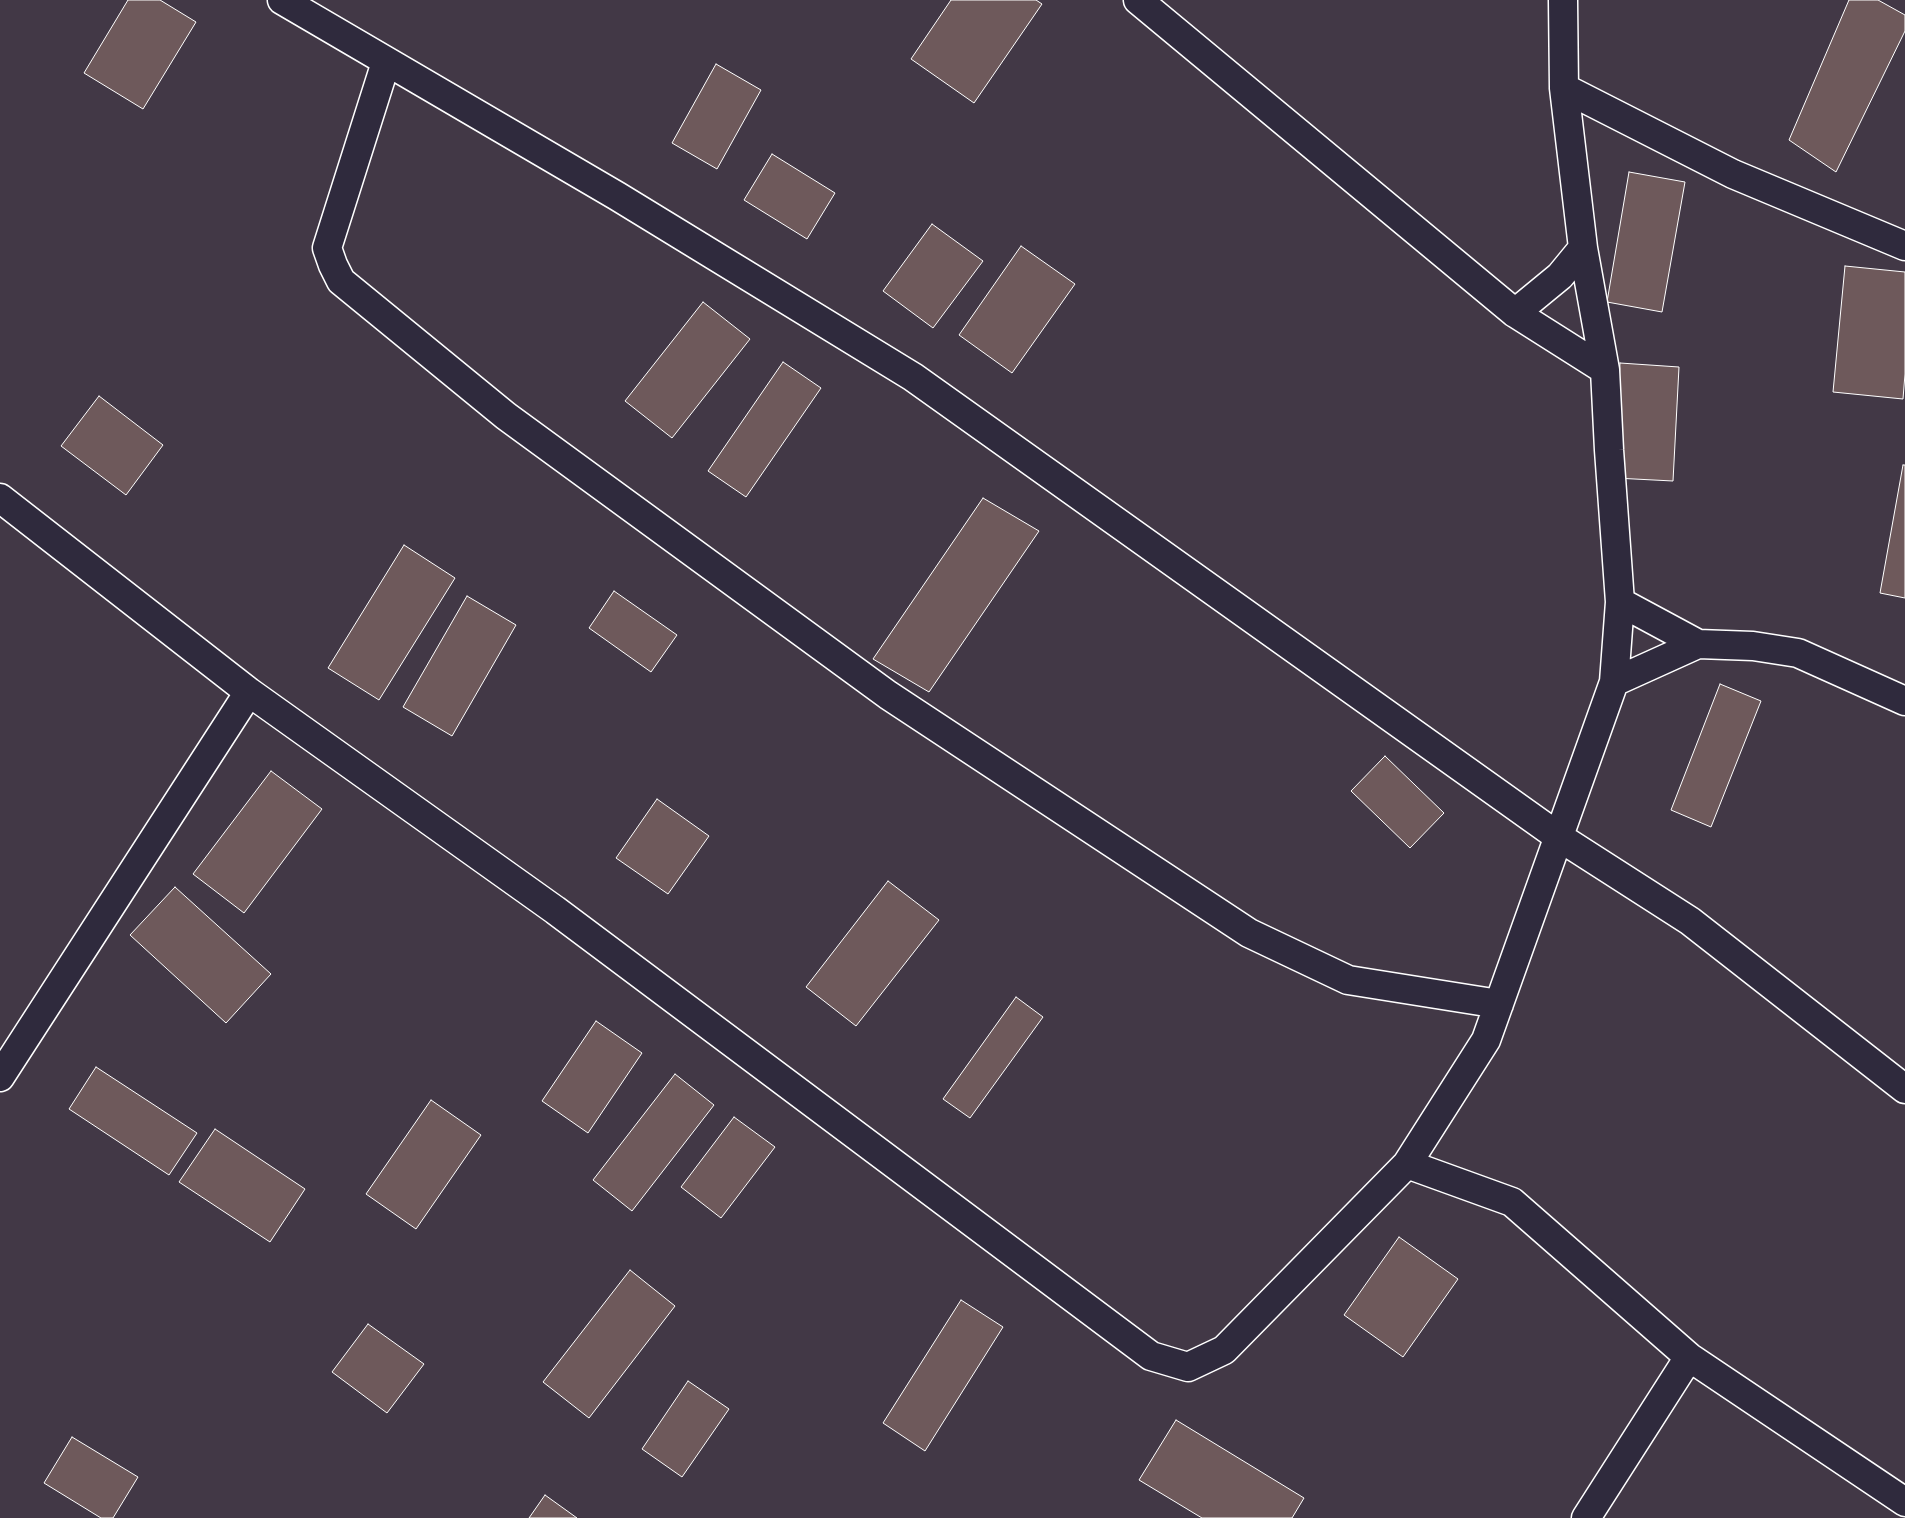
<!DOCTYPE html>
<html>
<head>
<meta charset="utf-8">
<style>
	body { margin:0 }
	canvas { display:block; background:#423846 }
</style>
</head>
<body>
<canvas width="1905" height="1518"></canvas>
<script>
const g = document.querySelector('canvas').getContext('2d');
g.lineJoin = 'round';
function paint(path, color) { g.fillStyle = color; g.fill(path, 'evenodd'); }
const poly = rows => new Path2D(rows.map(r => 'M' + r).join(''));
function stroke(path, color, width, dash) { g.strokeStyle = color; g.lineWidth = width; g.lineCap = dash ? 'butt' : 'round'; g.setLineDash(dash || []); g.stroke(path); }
const building = poly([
	[128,0,160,0,196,22,143,109,84,73,128,0],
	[951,0,1036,0,1042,4,974,103,911,59,951,0],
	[1849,0,1878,0,1905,15,1905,31,1836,172,1789,140,1849,0],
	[716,64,761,90,717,169,672,143,716,64],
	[772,154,835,193,807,239,744,200,772,154],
	[1629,172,1685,182,1662,312,1607,302,1629,172],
	[932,224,983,261,933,328,883,291,932,224],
	[1021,246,1075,284,1012,373,959,335,1021,246],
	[1845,266,1905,272,1905,374,1903,399,1833,392,1845,266],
	[703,302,750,339,672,438,625,401,703,302],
	[783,362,821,388,746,497,708,471,783,362],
	[1620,363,1679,367,1673,481,1615,478,1620,363],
	[99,396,163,445,126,495,61,446,99,396],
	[1903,465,1905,465,1905,598,1880,593,1903,465],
	[983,498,1039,531,929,692,873,659,983,498],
	[404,545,455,578,379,700,328,668,404,545],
	[614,591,677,635,651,672,589,628,614,591],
	[467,596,516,625,452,736,403,707,467,596],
	[1720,684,1761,701,1711,827,1671,810,1720,684],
	[1385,756,1444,813,1410,848,1351,791,1385,756],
	[271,771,322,809,244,913,193,874,271,771],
	[657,799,709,836,668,894,616,858,657,799],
	[888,881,939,920,856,1026,806,987,888,881],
	[175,887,271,974,226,1023,130,935,175,887],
	[1016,997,1043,1017,970,1118,943,1099,1016,997],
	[596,1021,642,1053,588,1133,542,1101,596,1021],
	[96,1067,197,1133,169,1175,69,1109,96,1067],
	[675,1074,714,1105,632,1211,593,1180,675,1074],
	[431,1100,481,1135,416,1229,366,1194,431,1100],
	[734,1117,775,1147,721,1218,681,1187,734,1117],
	[215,1129,305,1189,270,1242,179,1182,215,1129],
	[1399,1237,1458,1279,1403,1357,1344,1315,1399,1237],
	[630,1270,675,1306,589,1418,543,1382,630,1270],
	[961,1300,1003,1327,925,1451,883,1423,961,1300],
	[368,1324,424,1364,387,1413,332,1372,368,1324],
	[688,1381,729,1409,682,1477,642,1449,688,1381],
	[1176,1420,1304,1498,1292,1518,1202,1518,1139,1480,1176,1420],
	[72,1437,138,1477,113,1518,101,1518,44,1483,72,1437],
	[545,1495,577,1518,529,1518,545,1495]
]);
const minor = poly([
	[282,0,617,196,913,377,1559,837,1690,921,1905,1089],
	[1138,0,1515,313,1605,370],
	[386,62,327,248,333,265,341,281,506,416,888,695,1249,933,1348,980,1499,1004],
	[1564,88,1733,174,1905,246],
	[1515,313,1560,276,1583,248],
	[0,498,249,692,555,910,1151,1356,1188,1367,1224,1350,1407,1164,1486,1040,1614,682,1620,602,1609,450,1605,370,1583,248,1564,88,1563,0],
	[1620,602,1698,644],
	[1614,682,1698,644,1753,646,1798,653,1905,701],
	[0,1077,249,692],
	[1407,1164,1512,1202,1689,1357,1905,1502],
	[1586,1518,1689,1357]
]);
paint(building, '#6e595b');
stroke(building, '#fff', 1);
stroke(minor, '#fff', 31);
stroke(minor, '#2f2a3d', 28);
</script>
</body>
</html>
